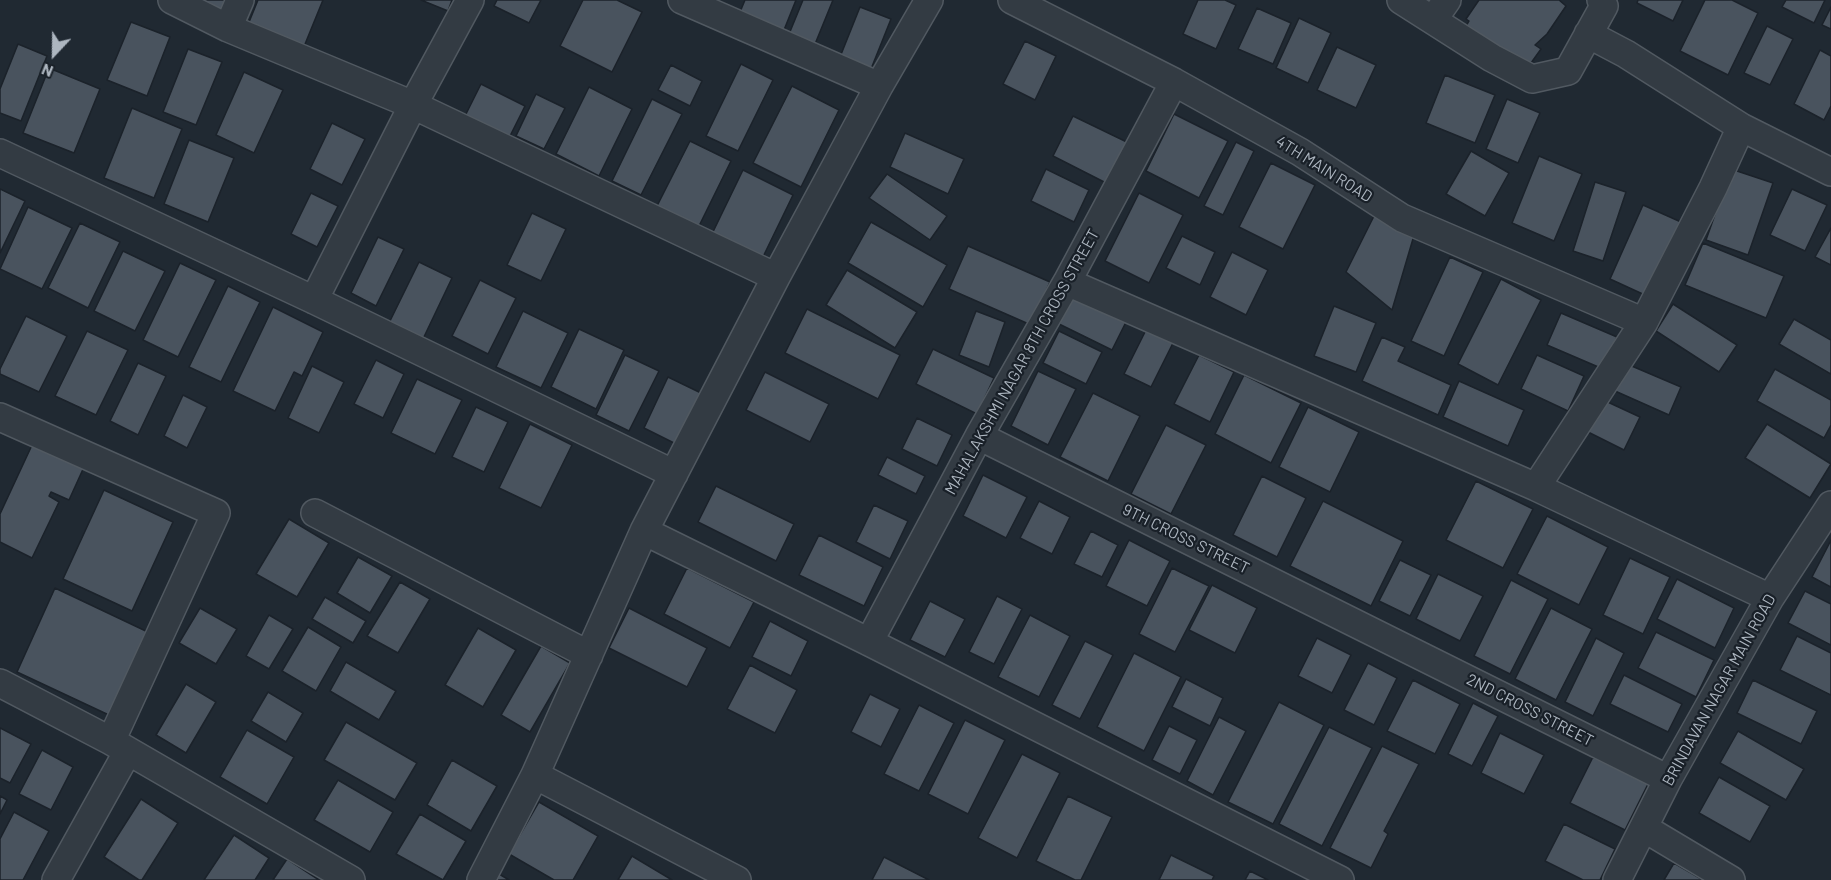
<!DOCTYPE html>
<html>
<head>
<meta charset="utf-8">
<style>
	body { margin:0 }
	#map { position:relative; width:1831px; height:880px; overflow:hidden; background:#202932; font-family:Barlow,sans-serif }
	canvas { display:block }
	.north { position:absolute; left:24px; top:24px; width:60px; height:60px; -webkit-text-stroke:4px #192028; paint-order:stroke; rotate:202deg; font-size:16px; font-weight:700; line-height:24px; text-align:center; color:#adb6c0 }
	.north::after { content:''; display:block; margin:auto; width:21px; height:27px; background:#adb6c0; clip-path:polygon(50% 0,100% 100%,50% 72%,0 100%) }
</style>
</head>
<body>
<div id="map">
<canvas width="1831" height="880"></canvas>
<div class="north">N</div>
</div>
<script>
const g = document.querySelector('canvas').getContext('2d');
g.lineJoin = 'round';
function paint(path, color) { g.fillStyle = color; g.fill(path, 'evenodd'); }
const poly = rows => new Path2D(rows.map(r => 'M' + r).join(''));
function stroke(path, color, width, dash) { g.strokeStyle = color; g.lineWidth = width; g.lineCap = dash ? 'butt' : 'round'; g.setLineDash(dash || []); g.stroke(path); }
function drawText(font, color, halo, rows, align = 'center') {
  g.font = font + ' Barlow,sans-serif'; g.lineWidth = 4.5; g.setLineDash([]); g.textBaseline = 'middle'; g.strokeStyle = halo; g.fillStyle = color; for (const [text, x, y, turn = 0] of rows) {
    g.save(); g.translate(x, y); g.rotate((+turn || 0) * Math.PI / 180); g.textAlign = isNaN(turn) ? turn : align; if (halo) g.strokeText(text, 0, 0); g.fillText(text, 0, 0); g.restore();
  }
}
const building = poly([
	[191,0,225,0,221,12,191,0],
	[258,0,323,0,303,49,247,27,258,0],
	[421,0,452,0,448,11,421,0],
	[497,0,541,0,529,23,494,6,497,0],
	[583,0,617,0,642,12,612,72,560,46,583,0],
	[745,0,796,0,784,30,740,12,745,0],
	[803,0,833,0,813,49,787,39,803,0],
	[1198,0,1225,0,1236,5,1216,49,1183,34,1198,0],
	[1479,0,1559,0,1566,6,1547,34,1535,45,1541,49,1526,70,1465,28,1469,21,1466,19,1479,0],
	[1638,0,1683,0,1673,21,1637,3,1638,0],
	[1705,0,1732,0,1758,13,1728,75,1680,51,1705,0],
	[1786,0,1825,0,1814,23,1782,7,1786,0],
	[860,7,891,19,869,74,838,62,860,7],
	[1831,7,1831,29,1822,25,1831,7],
	[1257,8,1291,23,1273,64,1238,49,1257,8],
	[1299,18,1331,33,1308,83,1276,68,1299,18],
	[131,22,170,37,147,96,107,80,131,22],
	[1767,26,1793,39,1770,85,1744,73,1767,26],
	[1025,41,1056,56,1035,100,1003,84,1025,41],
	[18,44,47,56,21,121,0,113,0,89,18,44],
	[1337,47,1376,65,1356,108,1317,90,1337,47],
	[188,49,222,62,196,125,163,112,188,49],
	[1820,50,1831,56,1831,106,1824,120,1794,104,1820,50],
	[741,64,773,80,738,151,706,136,741,64],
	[671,65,702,81,690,106,658,90,671,65],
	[49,68,100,89,74,153,23,133,49,68],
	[244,72,283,90,254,153,216,135,244,72],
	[1445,75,1495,95,1475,143,1426,123,1445,75],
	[481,84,525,106,508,140,464,118,481,84],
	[792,86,839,110,801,187,753,163,792,86],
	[589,87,632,109,599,176,556,154,589,87],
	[536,94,565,108,544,149,516,136,536,94],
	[652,99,682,114,641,195,612,181,652,99],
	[1507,99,1540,113,1518,163,1486,149,1507,99],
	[132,108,182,129,154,198,104,178,132,108],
	[1174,114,1228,141,1199,198,1146,171,1174,114],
	[1073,116,1133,145,1112,186,1053,156,1073,116],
	[332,123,365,139,342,185,310,169,332,123],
	[905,133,964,159,948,194,890,167,905,133],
	[189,140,234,158,208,222,164,204,189,140],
	[690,141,731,161,698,228,656,208,690,141],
	[1236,142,1254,151,1223,215,1204,206,1236,142],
	[1471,151,1509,173,1485,216,1446,194,1471,151],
	[1539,156,1582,174,1554,241,1512,223,1539,156],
	[1271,163,1315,185,1283,249,1239,227,1271,163],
	[1046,169,1089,190,1074,222,1031,201,1046,169],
	[1731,169,1773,183,1748,255,1706,240,1731,169],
	[743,170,793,195,760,263,710,238,743,170],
	[887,174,947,216,930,240,869,198,887,174],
	[1595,182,1626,192,1603,261,1573,251,1595,182],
	[0,189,25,201,0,253,0,189],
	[1792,189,1827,205,1805,251,1770,235,1792,189],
	[311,193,338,206,317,247,291,234,311,193],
	[1139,193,1183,215,1149,283,1105,261,1139,193],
	[1643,205,1681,222,1647,296,1610,279,1643,205],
	[28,207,72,228,42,289,0,269,28,207],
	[1376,212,1415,232,1392,310,1346,272,1376,212],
	[532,213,566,229,541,281,507,265,532,213],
	[871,222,947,265,923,307,848,263,871,222],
	[80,223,120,242,88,308,48,288,80,223],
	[1831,228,1831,265,1815,257,1831,228],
	[1182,236,1215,252,1200,285,1166,268,1182,236],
	[378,237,404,249,376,306,351,293,378,237],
	[1703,243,1784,276,1766,318,1685,285,1703,243],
	[968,246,1050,282,1031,325,949,289,968,246],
	[123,251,165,271,135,331,94,311,123,251],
	[1232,252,1268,270,1246,315,1210,297,1232,252],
	[1450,257,1483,272,1444,356,1411,341,1450,257],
	[419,262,452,278,422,341,388,325,419,262],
	[180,263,216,280,178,357,143,340,180,263],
	[847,270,917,312,895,348,826,305,847,270],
	[1501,279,1541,300,1498,385,1458,364,1501,279],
	[480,280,516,298,488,354,452,336,480,280],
	[228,286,260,302,221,382,189,367,228,286],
	[1070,292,1127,320,1112,350,1055,322,1070,292],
	[1673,304,1737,345,1719,372,1656,331,1673,304],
	[1334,306,1376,323,1356,372,1314,356,1334,306],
	[273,307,323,332,302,376,294,372,275,411,233,391,273,307],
	[807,309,900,355,878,399,785,353,807,309],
	[523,311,568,333,541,388,496,367,523,311],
	[976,311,1005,322,989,367,959,355,976,311],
	[1561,313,1617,337,1603,369,1547,345,1561,313],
	[26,316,67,336,39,392,0,374,0,369,26,316],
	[1794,319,1831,340,1831,374,1779,344,1794,319],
	[1147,328,1174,341,1151,387,1124,374,1147,328],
	[579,329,624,350,596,409,551,387,579,329],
	[87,331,128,350,96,415,55,396,87,331],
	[1059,331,1102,352,1086,384,1043,363,1059,331],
	[1382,337,1405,347,1398,361,1451,385,1438,415,1362,381,1382,337],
	[933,349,994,378,977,414,916,384,933,349],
	[625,355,659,371,629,431,596,415,625,355],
	[1199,355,1234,372,1210,422,1174,404,1199,355],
	[1537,355,1584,376,1568,411,1521,389,1537,355],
	[376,360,404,374,383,418,354,404,376,360],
	[138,363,166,376,138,435,110,421,138,363],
	[1627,364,1681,387,1669,415,1615,391,1627,364],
	[312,366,344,382,319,433,288,418,312,366],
	[1775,369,1831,400,1831,425,1824,438,1757,401,1775,369],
	[1038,371,1076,389,1048,445,1011,426,1038,371],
	[765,372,829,404,810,442,746,410,765,372],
	[1244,375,1301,403,1271,463,1215,434,1244,375],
	[668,377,701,393,676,444,644,428,668,377],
	[417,379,462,400,435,454,391,433,417,379],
	[1459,381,1524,410,1508,446,1443,417,1459,381],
	[1093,393,1140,416,1108,481,1060,457,1093,393],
	[183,395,207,407,187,448,164,436,183,395],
	[1599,398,1640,417,1624,450,1584,430,1599,398],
	[476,407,508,422,484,472,452,457,476,407],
	[1308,407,1359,432,1330,492,1279,467,1308,407],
	[917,418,952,435,937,466,902,449,917,418],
	[530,424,572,445,541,508,499,488,530,424],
	[1767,424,1831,464,1810,498,1745,458,1767,424],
	[1166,425,1206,445,1171,514,1131,494,1166,425],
	[33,443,84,467,69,500,51,492,49,496,59,502,32,558,0,542,0,514,33,443],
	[887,457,925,476,916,494,878,475,887,457],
	[983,475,1027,497,1006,538,963,516,983,475],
	[1262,476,1306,498,1277,557,1233,535,1262,476],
	[1476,481,1533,509,1503,568,1446,540,1476,481],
	[716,486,794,524,776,561,698,522,716,486],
	[104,490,173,522,132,611,63,579,104,490],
	[1039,501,1070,517,1052,554,1020,538,1039,501],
	[1323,501,1403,541,1371,606,1290,566,1323,501],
	[874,505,908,521,890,559,856,542,874,505],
	[1547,516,1608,547,1579,605,1517,574,1547,516],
	[289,519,329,543,297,597,256,574,289,519],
	[1091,531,1118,545,1102,577,1074,564,1091,531],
	[819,535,883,567,864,606,799,575,819,535],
	[1129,540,1170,561,1147,606,1106,586,1129,540],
	[1831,540,1831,587,1812,577,1831,540],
	[358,557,392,576,370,613,337,593,358,557],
	[1630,558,1670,577,1643,634,1603,615,1630,558],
	[1400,560,1431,575,1410,616,1379,601,1400,560],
	[687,568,754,602,730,648,664,614,687,568],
	[1172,568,1209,586,1175,652,1139,634,1172,568],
	[1438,574,1483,596,1460,641,1416,619,1438,574],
	[1677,579,1734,608,1715,648,1657,619,1677,579],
	[1511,580,1548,599,1510,674,1474,656,1511,580],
	[400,582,430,599,398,653,367,636,400,582],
	[1212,585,1257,608,1235,653,1189,630,1212,585],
	[55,588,150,633,111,716,17,672,55,588],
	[1805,591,1831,604,1831,645,1788,623,1805,591],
	[997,596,1022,609,994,664,969,652,997,596],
	[325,597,366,621,353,643,312,619,325,597],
	[930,601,965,619,945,657,910,640,930,601],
	[200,608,237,629,216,664,179,643,200,608],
	[629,608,707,648,687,687,609,648,629,608],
	[1551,608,1592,629,1556,700,1515,679,1551,608],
	[269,615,293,629,269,669,246,656,269,615],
	[1030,615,1070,636,1039,697,998,677,1030,615],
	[770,621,808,641,791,676,752,657,770,621],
	[308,627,341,647,316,691,282,671,308,627],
	[478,628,516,650,483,707,445,685,478,628],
	[1656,632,1714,660,1696,697,1638,668,1656,632],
	[1797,636,1831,653,1831,695,1780,670,1797,636],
	[1317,638,1351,655,1332,693,1298,676,1317,638],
	[1596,638,1624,653,1593,716,1565,702,1596,638],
	[1085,641,1113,655,1080,719,1052,705,1085,641],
	[541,646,570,663,530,732,501,715,541,646],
	[1134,653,1181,677,1144,751,1097,727,1134,653],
	[346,662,396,691,379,720,330,691,346,662],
	[1368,663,1397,678,1374,725,1344,710,1368,663],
	[750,665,797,690,775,733,727,709,750,665],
	[1624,675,1682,704,1668,732,1610,704,1624,675],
	[1186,679,1223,698,1210,726,1172,707,1186,679],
	[1413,680,1460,704,1435,754,1387,731,1413,680],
	[1753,680,1817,711,1801,744,1737,713,1753,680],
	[186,684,216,702,186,753,156,735,186,684],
	[268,692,303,713,286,742,251,721,268,692],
	[870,694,900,709,881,747,851,732,870,694],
	[1279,702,1324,725,1273,824,1228,802,1279,702],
	[1473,703,1498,716,1472,766,1448,754,1473,703],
	[919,705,954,723,919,791,884,774,919,705],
	[1219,717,1246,731,1213,795,1187,781,1219,717],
	[965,720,1005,740,968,814,928,794,965,720],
	[346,722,417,763,395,800,324,760,346,722],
	[1169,726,1197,740,1180,774,1152,760,1169,726],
	[1329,727,1372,748,1322,846,1279,824,1329,727],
	[0,728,31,744,10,783,0,778,0,728],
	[247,730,294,757,267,804,220,777,247,730],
	[1738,731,1804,769,1786,800,1720,763,1738,731],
	[1500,733,1544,755,1524,794,1481,773,1500,733],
	[1382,746,1419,764,1384,831,1388,834,1371,868,1330,848,1382,746],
	[42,750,73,767,51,810,19,794,42,750],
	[1022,754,1060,773,1017,858,978,838,1022,754],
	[1593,757,1648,784,1625,830,1570,803,1593,757],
	[452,760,497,786,471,831,427,805,452,760],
	[1719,777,1770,806,1750,842,1699,813,1719,777],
	[338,780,393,812,370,852,314,820,338,780],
	[0,796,7,800,0,814,0,796],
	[1068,796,1112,817,1081,880,1075,880,1036,861,1068,796],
	[141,799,178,823,142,880,139,880,104,857,141,799],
	[539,802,598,836,573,880,554,880,509,854,539,802],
	[14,812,49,831,23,880,0,880,0,839,14,812],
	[420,814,466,841,443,880,396,854,420,814],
	[1564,824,1615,849,1600,880,1583,880,1545,861,1564,824],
	[234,835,269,858,255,880,204,880,234,835],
	[1171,855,1214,876,1212,880,1159,880,1171,855],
	[632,856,672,880,618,880,632,856],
	[884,857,929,880,872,880,884,857],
	[287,859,319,880,273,880,287,859],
	[1674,863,1703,880,1664,880,1674,863],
	[1250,871,1268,880,1245,880,1250,871],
	[499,874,509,880,495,880,499,874]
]);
const minor = poly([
	[172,0,228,28,413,105,776,277],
	[682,0,879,86],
	[1012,0,1174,82,1300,152,1402,218,1644,322],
	[1401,0,1492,58,1532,79,1568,71,1604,6,1601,0],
	[1433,20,1447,0],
	[228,28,240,0],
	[1588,34,1626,54,1741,127,1831,172],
	[0,153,314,300,674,474],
	[1067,282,1536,487,1770,598],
	[314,300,413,105,470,0],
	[0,417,216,513,111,741],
	[979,436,1668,779],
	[1536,487,1644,322,1713,188,1741,127],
	[315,513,589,655],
	[644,531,869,642,1340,880],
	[869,642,979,436,1067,282,1174,82],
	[0,683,111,741,351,880],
	[535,775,737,880],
	[1644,828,1731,880],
	[56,880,128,751],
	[481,880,535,775,644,531,776,277,879,86,929,0],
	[1617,880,1668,779,1770,598,1831,505]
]);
const streetNames = [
	["4TH MAIN ROAD",1324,169,32],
	["MAHALAKSHMI NAGAR 8TH CROSS STREET",1022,362,-61],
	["9TH CROSS STREET",1186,539,26],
	["BRINDAVAN NAGAR MAIN ROAD",1719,690,-61],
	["2ND CROSS STREET",1530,710,27]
];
paint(building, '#49535e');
stroke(building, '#1b222a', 1.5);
stroke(minor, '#515961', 30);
stroke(minor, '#333b43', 27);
drawText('16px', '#adb6c0', '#192028', streetNames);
</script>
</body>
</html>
